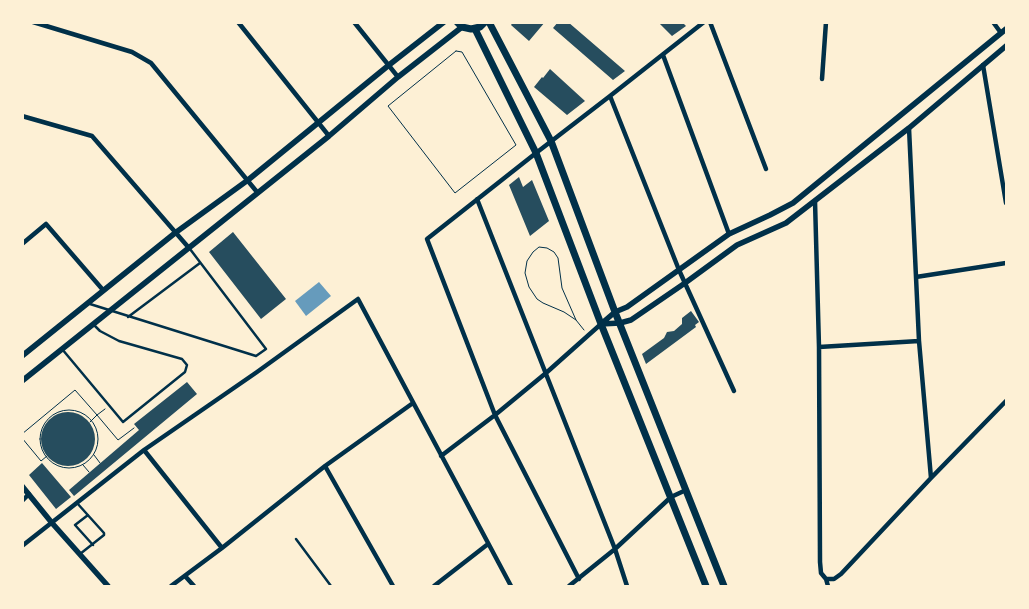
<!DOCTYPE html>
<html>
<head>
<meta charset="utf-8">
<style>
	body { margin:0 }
	#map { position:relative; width:1029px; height:609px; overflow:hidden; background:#fdf0d5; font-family:"Public Sans",sans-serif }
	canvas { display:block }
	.frame { position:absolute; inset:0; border:24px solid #fdf0d5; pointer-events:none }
</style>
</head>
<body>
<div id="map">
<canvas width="1029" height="609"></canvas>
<div class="frame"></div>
</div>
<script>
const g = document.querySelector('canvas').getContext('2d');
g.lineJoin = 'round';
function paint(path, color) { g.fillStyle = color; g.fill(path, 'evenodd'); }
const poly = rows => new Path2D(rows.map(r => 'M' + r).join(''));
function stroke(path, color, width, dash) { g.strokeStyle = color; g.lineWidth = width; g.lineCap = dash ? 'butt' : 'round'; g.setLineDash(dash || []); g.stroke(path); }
const water = poly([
	[319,282,331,296,306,316,295,301]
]);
const building = poly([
	[513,22,545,22,529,41,511,25],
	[558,22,568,22,625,71,613,80,553,28],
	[658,22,682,22,686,26,672,36],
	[550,69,585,101,567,115,534,87,542,77,543,78],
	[519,177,523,187,532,180,549,221,530,236,509,185],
	[233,232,286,299,261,319,209,252],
	[691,311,699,322,695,325,696,327,646,364,642,354,664,338,667,332,674,331,682,324,682,318],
	[187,382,197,394,74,496,69,490,139,430,134,424],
	'41 439a27 27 0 1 1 54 0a27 27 0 1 1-54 0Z',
	[42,463,71,497,56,509,29,475]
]);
const path = poly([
	[456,51,462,52,516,145,455,193,388,106,456,51],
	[576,320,564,312,543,303,537,299,529,287,525,273,527,261,533,252,539,247,547,248,554,252,558,258,562,288,576,320,584,330],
	[105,409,97,415,118,440,134,428],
	'40 439a29 29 0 1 1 58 0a29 29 0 1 1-58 0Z',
	[22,434,75,390,97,415,90,422],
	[22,438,41,461,47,456],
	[94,455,100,463],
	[83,465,89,472]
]);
const service = poly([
	[90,304,256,356,266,349,190,249],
	[128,317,200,263],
	[62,349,123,422,185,372,187,365,182,359,119,341,100,331,94,325],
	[77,503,104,533,104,535,80,554],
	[88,515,75,525,93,545],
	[296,539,331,586]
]);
const minor = poly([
	[33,22,132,52,151,63,257,192],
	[238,22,329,136],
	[354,22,398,77],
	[710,22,766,169],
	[993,22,1001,33],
	[663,55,729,234],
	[983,65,1006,203],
	[822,79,826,22],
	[610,96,679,270,734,391],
	[22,116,92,136,189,248],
	[909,128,919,341,931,478],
	[477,199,615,549,627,586],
	[815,201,819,347,820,562,821,573,826,579],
	[22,244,46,224,103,290],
	[916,277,1006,263],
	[819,347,919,341],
	[144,450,222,548],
	[441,456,495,415,546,373,601,324],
	[325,466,393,586],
	[22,501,29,494],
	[22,546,144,450,257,372,358,299,511,586],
	[185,576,194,586],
	[579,579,495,415,427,239,536,153,610,96,704,22],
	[826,579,834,579,841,574,931,478,1006,401],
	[826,579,828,586],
	[171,586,222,548,325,466,413,403],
	[434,586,488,544],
	[569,586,615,549,671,497,686,490]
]);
const tertiary = poly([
	[601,324,615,312,627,307,729,234,770,215,793,203,1006,29],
	[601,324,620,323,631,320,685,283,737,245,786,223,909,128,1006,46],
	[22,356,175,233,248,180,389,65,444,22],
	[22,381,329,136,398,77,462,27],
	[22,486,52,523,108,586]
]);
const secondary = poly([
	[457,22,462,27,471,29,480,27,485,22],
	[489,22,551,141,615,312,724,586],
	[475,29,536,153,601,324,706,586]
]);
paint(water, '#669bbc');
paint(building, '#264d5e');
stroke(path, '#003049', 1);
stroke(service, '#003049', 2.5);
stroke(minor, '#003049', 4.5);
stroke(tertiary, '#003049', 5.5);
stroke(secondary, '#003049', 7);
</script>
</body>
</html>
